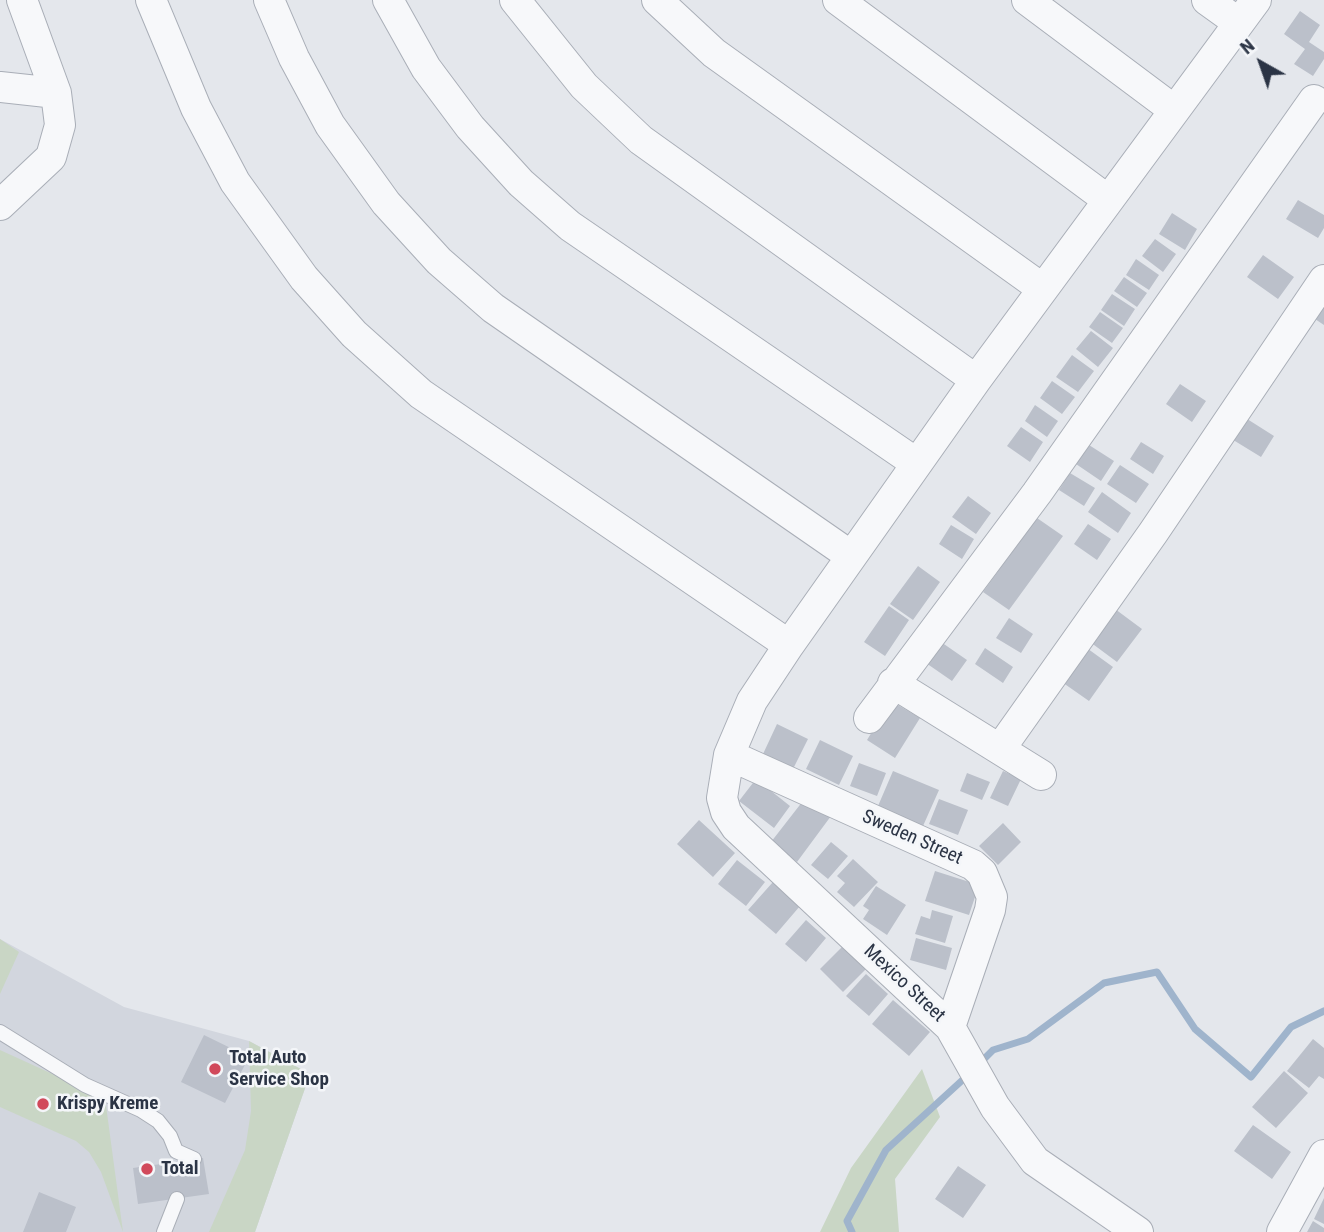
<!DOCTYPE html>
<html>
<head>
<meta charset="utf-8">
<style>
	body { margin:0 }
	#map { position:relative; width:1324px; height:1232px; overflow:hidden; background:#e4e7ec; font-family:"Roboto Condensed",sans-serif }
	canvas { display:block }
	.north { position:absolute; left:1226px; top:28px; width:70px; height:70px; -webkit-text-stroke:5px #f4f6f9; paint-order:stroke; rotate:320deg; font-size:19px; font-weight:700; line-height:28px; text-align:center; color:#2b3445 }
	.north::after { content:''; display:block; margin:auto; width:24px; height:32px; background:#2b3445; clip-path:polygon(50% 0,100% 100%,50% 72%,0 100%) }
</style>
</head>
<body>
<div id="map">
<canvas width="1324" height="1232"></canvas>
<div class="north">N</div>
</div>
<script>
const g = document.querySelector('canvas').getContext('2d');
g.lineJoin = 'round';
function paint(path, color) { g.fillStyle = color; g.fill(path, 'evenodd'); }
const poly = rows => new Path2D(rows.map(r => 'M' + r).join(''));
function stroke(path, color, width, dash) { g.strokeStyle = color; g.lineWidth = width; g.lineCap = dash ? 'butt' : 'round'; g.setLineDash(dash || []); g.stroke(path); }
function drawText(font, color, halo, rows, align = 'center') {
  g.font = font + ' "Roboto Condensed",sans-serif'; g.lineWidth = 5; g.setLineDash([]); g.textBaseline = 'middle'; g.strokeStyle = halo; g.fillStyle = color; for (const [text, x, y, turn = 0] of rows) {
    g.save(); g.translate(x, y); g.rotate((+turn || 0) * Math.PI / 180); g.textAlign = isNaN(turn) ? turn : align; if (halo) g.strokeText(text, 0, 0); g.fillText(text, 0, 0); g.restore();
  }
}
const built = poly([
	[0,939,124,1007,249,1041,310,1074,255,1232,0,1232]
]);
const green = poly([
	[0,939,19,952,0,994],
	[249,1041,310,1074,255,1232,209,1232,245,1150,251,1111],
	[0,1050,105,1098,123,1232,101,1172,89,1152,76,1141,0,1107],
	[922,1069,940,1117,895,1179,899,1232,820,1232,851,1168]
]);
const stream = poly([
	[979,1064,993,1050,1028,1039,1104,983,1157,972,1195,1029,1251,1077,1291,1027,1324,1011],
	[852,1232,847,1221,886,1150,968,1075]
]);
const building = poly([
	[1300,11,1320,25,1309,42,1324,52,1324,59,1313,76,1294,64,1305,49,1284,34],
	[1298,200,1324,215,1324,228,1318,238,1286,219],
	[1172,213,1197,229,1185,250,1159,234],
	[1155,239,1176,254,1163,272,1142,256],
	[1263,255,1294,277,1278,299,1247,277],
	[1136,259,1159,275,1149,290,1126,275],
	[1124,277,1147,293,1137,307,1114,291],
	[1324,293,1324,325,1309,315],
	[1112,294,1135,309,1124,326,1101,310],
	[1100,312,1123,328,1112,343,1089,327],
	[1091,331,1113,348,1098,367,1076,349],
	[1072,355,1094,371,1078,392,1056,377],
	[1052,381,1075,397,1062,414,1040,398],
	[1180,384,1206,401,1192,422,1166,404],
	[1035,405,1058,421,1047,437,1025,421],
	[1244,417,1274,436,1261,457,1230,438],
	[1021,427,1043,442,1030,462,1007,446],
	[1141,442,1164,456,1153,474,1130,459],
	[1089,445,1114,461,1101,481,1076,464],
	[1120,465,1149,484,1136,503,1107,484],
	[1070,473,1095,488,1084,506,1059,490],
	[1102,492,1131,513,1118,533,1088,512],
	[968,496,991,513,976,534,952,517],
	[1037,518,1063,536,1009,610,983,592],
	[1088,524,1111,539,1097,560,1074,544],
	[951,525,974,539,962,559,939,544],
	[918,566,940,582,913,620,890,604],
	[889,606,909,620,885,656,864,642],
	[1111,606,1142,629,1117,662,1086,639],
	[1009,618,1033,634,1021,653,996,638],
	[941,642,967,660,952,681,926,663],
	[1084,646,1113,667,1089,701,1059,680],
	[985,648,1013,667,1003,683,975,664],
	[891,701,920,718,895,758,867,740],
	[777,724,808,739,793,769,763,754],
	[820,740,853,756,839,785,806,769],
	[859,763,886,773,877,796,850,786],
	[893,771,939,790,923,826,878,806],
	[1003,771,1021,779,1008,806,990,798],
	[967,773,990,782,982,800,960,791],
	[756,779,790,806,774,828,739,801],
	[806,797,831,816,797,862,771,842],
	[939,799,968,810,958,835,929,824],
	[699,820,735,853,713,877,677,844],
	[1003,823,1021,842,998,865,979,846],
	[831,842,848,856,828,879,811,865],
	[853,859,878,882,854,907,837,892,845,883,837,876],
	[737,860,765,882,746,906,718,884],
	[935,871,979,885,969,915,925,901],
	[773,882,800,906,776,934,748,910],
	[876,886,906,905,887,935,863,919,869,910,863,906],
	[932,910,953,916,945,943,915,934,921,916,930,919],
	[806,920,826,938,806,962,785,944],
	[916,938,952,948,946,970,910,960],
	[845,944,868,967,843,992,820,969],
	[866,974,888,994,869,1016,846,996],
	[893,1000,930,1032,909,1056,872,1024],
	[204,1035,249,1057,225,1103,181,1082],
	[1313,1039,1324,1048,1324,1079,1319,1076,1309,1088,1287,1071],
	[1284,1071,1308,1093,1276,1128,1252,1107],
	[1253,1125,1291,1152,1272,1179,1234,1151],
	[203,1158,209,1194,138,1204,133,1168],
	[958,1166,986,1185,963,1218,935,1199],
	[39,1192,76,1207,66,1232,23,1232],
	[1324,1198,1324,1224,1314,1219],
	[1313,1221,1324,1228,1324,1232,1307,1232]
]);
const service = poly([
	[0,1032,85,1085,141,1110,158,1121,170,1136,176,1151,194,1159],
	[164,1232,177,1199]
]);
const minor = poly([
	[151,0,196,108,235,182,304,278,354,334,421,394,789,645],
	[269,0,294,58,330,125,386,203,439,261,493,308,851,556],
	[388,0,426,68,470,127,521,183,570,226,916,463],
	[515,0,584,86,641,140,976,380],
	[657,0,714,53,1043,289],
	[838,0,1108,200],
	[1027,0,1174,110],
	[1207,0,1239,23],
	[0,87,56,93],
	[0,205,51,157,60,125,56,93,22,0],
	[893,683,1041,775],
	[869,718,1037,493,1314,100],
	[1000,749,1153,533,1324,280],
	[729,755,973,865,982,873,992,897,990,910,950,1027],
	[1138,1232,1035,1161,995,1107,950,1027,736,827,726,812,722,798,729,755,752,701,789,645,976,380,1256,0],
	[1282,1232,1324,1155]
]);
const markers = [
	[215,1069,7,"#d1495b"],
	[43,1104,7,"#d1495b"],
	[147,1169,7,"#d1495b"]
];
const streetNames = [
	["Sweden Street",912,838,24],
	["Mexico Street",904,984,43]
];
const poiNames = [
	["Total Auto",229,1058],
	["Service Shop",229,1080],
	["Krispy Kreme",57,1104],
	["Total",161,1169]
];
paint(built, '#d2d6de');
paint(green, '#c9d6c5');
stroke(stream, '#9fb4cc', 7);
paint(building, '#bbc0ca');
stroke(service, '#a9aeb7', 16);
stroke(minor, '#a9aeb7', 32);
stroke(service, '#f7f8fa', 14);
stroke(minor, '#f7f8fa', 30);
for (const [x, y, r, color] of markers) { const dot = new Path2D(); dot.arc(x, y, r, 0, 2 * Math.PI); g.fillStyle = color; g.fill(dot); stroke(dot, '#f4f6f9', 2.5); }
drawText('19px', '#2b3445', '#f4f6f9', streetNames);
drawText('bold 19px', '#2b3445', '#f4f6f9', poiNames, 'left');
</script>
</body>
</html>
